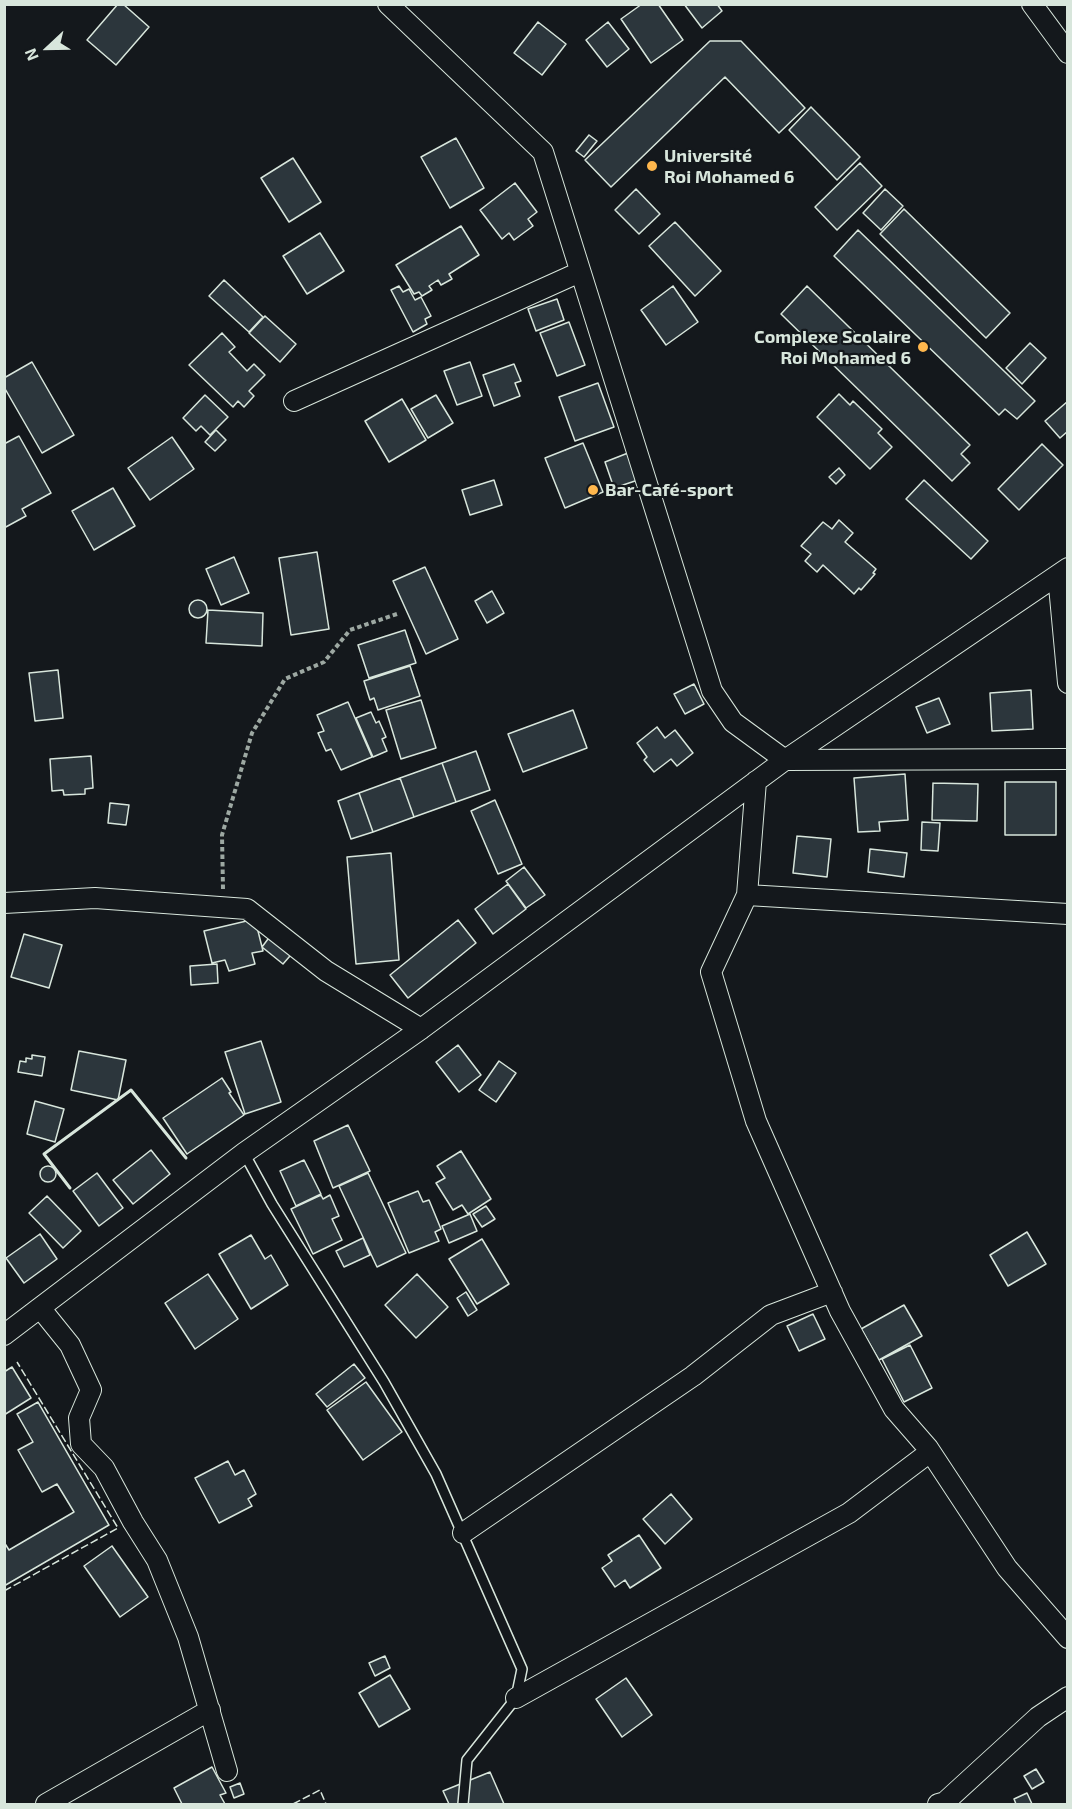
<!DOCTYPE html>
<html>
<head>
<meta charset="utf-8">
<style>
	body { margin:0 }
	#map { position:relative; width:1072px; height:1809px; overflow:hidden; background:#14181c; font-family:"Exo 2",sans-serif }
	canvas { display:block }
	.frame { position:absolute; inset:0; border:6px solid #d8e6dc; pointer-events:none }
	.north { position:absolute; left:18px; top:18px; width:60px; height:60px; -webkit-text-stroke:4px #14181c; paint-order:stroke; rotate:248deg; font-size:16px; font-weight:700; line-height:24px; text-align:center; color:#d8e6dc }
	.north::after { content:''; display:block; margin:auto; width:21px; height:27px; background:#d8e6dc; clip-path:polygon(50% 0,100% 100%,50% 72%,0 100%) }
</style>
</head>
<body>
<div id="map">
<canvas width="1072" height="1809"></canvas>
<div class="frame"></div>
<div class="north">N</div>
</div>
<script>
const g = document.querySelector('canvas').getContext('2d');
g.lineJoin = 'round';
function paint(path, color) { g.fillStyle = color; g.fill(path, 'evenodd'); }
const poly = rows => new Path2D(rows.map(r => 'M' + r).join(''));
function stroke(path, color, width, dash) { g.strokeStyle = color; g.lineWidth = width; g.lineCap = dash ? 'butt' : 'round'; g.setLineDash(dash || []); g.stroke(path); }
function drawText(font, color, halo, rows, align = 'center') {
  g.font = font + ' "Exo 2",sans-serif'; g.lineWidth = 4.5; g.setLineDash([]); g.textBaseline = 'middle'; g.strokeStyle = halo; g.fillStyle = color; for (const [text, x, y, turn = 0] of rows) {
    g.save(); g.translate(x, y); g.rotate((+turn || 0) * Math.PI / 180); g.textAlign = isNaN(turn) ? turn : align; if (halo) g.strokeText(text, 0, 0); g.fillText(text, 0, 0); g.restore();
  }
}
const building = poly([
	[118,4,123,4,149,27,116,65,87,40,118,4],
	[642,4,658,4,683,40,651,63,621,19,642,4],
	[684,4,717,4,722,11,702,28,684,4],
	[538,22,566,44,542,75,514,53,538,22],
	[608,22,629,49,607,67,586,40,608,22],
	[710,41,741,41,805,108,779,133,725,77,611,187,585,160,710,41],
	[811,107,860,157,837,180,789,130,811,107],
	[589,135,597,141,584,157,576,151,589,135],
	[456,138,484,188,450,208,421,157,456,138],
	[293,158,321,202,289,222,261,178,293,158],
	[860,163,882,186,837,230,815,207,860,163],
	[515,183,537,212,528,219,533,226,514,240,509,233,502,239,480,210,515,183],
	[636,189,660,214,639,234,615,210,636,189],
	[885,189,903,206,881,230,863,213,885,189],
	[904,209,1010,313,986,338,880,234,904,209],
	[675,222,721,271,695,296,649,246,675,222],
	[461,226,479,255,449,274,452,279,441,285,438,280,429,286,432,290,422,296,419,292,414,294,396,265,461,226],
	[858,230,1035,401,1017,419,1005,409,999,415,834,256,858,230],
	[320,233,344,271,307,294,283,256,320,233],
	[224,280,263,317,249,332,209,296,224,280],
	[399,286,403,292,409,289,415,300,421,297,431,316,425,319,427,324,413,332,391,290,399,286],
	[673,286,698,322,666,345,641,310,673,286],
	[807,286,970,445,961,454,970,463,952,481,781,314,807,286],
	[557,299,564,320,536,331,528,309,557,299],
	[265,316,296,344,280,362,249,333,265,316],
	[569,322,585,365,557,376,540,333,569,322],
	[222,333,235,347,229,352,247,371,254,364,265,375,249,391,254,396,244,407,238,401,233,407,189,365,222,333],
	[1030,343,1046,358,1022,384,1006,368,1030,343],
	[32,362,74,435,42,453,4,387,4,378,32,362],
	[470,362,482,396,457,405,444,371,470,362],
	[514,364,521,381,515,383,520,396,494,406,483,375,514,364],
	[598,383,614,427,575,441,559,397,598,383],
	[839,394,850,405,853,401,882,429,878,433,892,447,870,469,817,417,839,394],
	[205,395,228,417,210,435,201,426,196,431,183,418,205,395],
	[436,395,453,423,428,438,411,409,436,395],
	[402,399,426,440,389,462,365,421,402,399],
	[1068,401,1068,431,1060,438,1045,421,1068,401],
	[216,430,226,440,215,451,205,442,216,430],
	[19,436,51,493,22,509,26,516,4,528,4,444,19,436],
	[172,437,194,469,150,500,128,468,172,437],
	[583,443,603,492,565,508,545,458,583,443],
	[1042,444,1063,465,1019,510,998,489,1042,444],
	[628,453,638,480,614,488,605,462,628,453],
	[839,468,845,475,836,484,829,477,839,468],
	[494,480,502,505,470,515,462,490,494,480],
	[924,480,988,541,971,559,906,499,924,480],
	[113,488,135,526,94,550,72,511,113,488],
	[839,520,853,533,845,542,876,569,873,573,875,574,861,590,859,588,854,594,823,565,817,572,805,561,811,554,801,546,823,522,832,529,839,520],
	[317,552,329,629,291,635,279,558,317,552],
	[234,557,249,593,221,605,206,569,234,557],
	[425,567,458,639,426,654,393,581,425,567],
	[492,591,504,613,487,623,475,601,492,591],
	'189 609a9 9 0 1 1 18 0a9 9 0 1 1-18 0Z',
	[208,610,263,613,262,646,206,643,208,610],
	[405,630,416,663,369,678,358,645,405,630],
	[410,666,420,696,378,710,374,698,370,700,364,681,410,666],
	[58,670,63,718,35,721,29,673,58,670],
	[694,684,704,704,685,714,674,694,694,684],
	[1031,690,1033,729,992,731,990,693,1031,690],
	[939,698,950,724,927,733,916,707,939,698],
	[421,700,436,748,401,759,386,710,421,700],
	[348,702,372,757,341,770,331,749,326,751,318,733,324,731,317,715,348,702],
	[573,710,587,748,523,772,508,734,573,710],
	[371,712,376,723,379,721,386,737,382,739,387,751,373,757,356,718,371,712],
	[657,727,665,738,675,730,693,753,677,766,671,759,654,772,644,760,647,757,637,743,657,727],
	[476,751,490,790,456,802,442,763,476,751],
	[91,756,93,788,85,789,85,794,64,795,63,790,52,791,50,759,91,756],
	[442,763,456,802,414,817,400,778,442,763],
	[905,774,908,820,879,822,880,831,858,832,854,778,905,774],
	[400,778,414,817,373,832,359,793,400,778],
	[1005,782,1056,782,1056,835,1005,835,1005,782],
	[933,783,978,784,977,821,932,820,933,783],
	[359,793,373,832,351,839,338,801,359,793],
	[495,800,522,864,498,874,471,811,495,800],
	[110,803,129,805,126,825,108,823,110,803],
	[922,822,940,823,938,851,921,850,922,822],
	[797,836,831,839,827,877,793,873,797,836],
	[870,849,907,853,904,877,868,872,870,849],
	[391,853,399,960,356,964,347,857,391,853],
	[524,867,545,895,526,908,506,881,524,867],
	[508,884,526,909,493,934,475,909,508,884],
	[255,919,263,951,252,953,255,964,229,971,225,960,212,963,204,931,255,919],
	[458,920,476,943,408,998,390,975,458,920],
	[274,931,296,949,283,964,262,947,274,931],
	[24,934,62,945,49,988,11,977,24,934],
	[217,964,218,983,191,985,190,966,217,964],
	[261,1041,281,1102,245,1114,225,1052,261,1041],
	[458,1045,481,1075,459,1092,436,1062,458,1045],
	[79,1051,126,1060,118,1100,71,1090,79,1051],
	[32,1055,45,1057,42,1076,18,1072,20,1061,26,1062,26,1058,32,1059,32,1055],
	[499,1061,516,1073,496,1102,479,1090,499,1061],
	[222,1078,231,1092,229,1093,244,1115,187,1154,163,1118,222,1078],
	[35,1101,64,1109,55,1142,27,1134,35,1101],
	[348,1125,370,1171,333,1188,314,1141,348,1125],
	[151,1150,170,1174,133,1204,113,1180,151,1150],
	[461,1151,491,1199,468,1214,462,1205,453,1210,436,1183,445,1178,437,1166,461,1151],
	[304,1160,321,1194,296,1206,280,1171,304,1160],
	'40 1174a8 8 0 1 1 16 0a8 8 0 1 1-16 0Z',
	[97,1173,123,1208,99,1226,73,1191,97,1173],
	[368,1173,406,1253,377,1267,339,1186,368,1173],
	[418,1191,423,1202,429,1200,441,1229,435,1232,439,1241,409,1253,388,1203,418,1191],
	[321,1195,323,1199,330,1195,339,1216,332,1219,342,1240,313,1254,291,1209,321,1195],
	[47,1196,81,1231,63,1248,29,1213,47,1196],
	[486,1206,495,1219,482,1227,473,1214,486,1206],
	[470,1214,477,1231,449,1243,442,1226,470,1214],
	[1027,1232,1046,1264,1008,1286,990,1255,1027,1232],
	[40,1234,57,1259,24,1283,6,1258,40,1234],
	[251,1235,265,1259,271,1255,288,1285,251,1309,219,1254,251,1235],
	[363,1238,370,1255,344,1267,336,1251,363,1238],
	[482,1239,509,1284,477,1304,449,1259,482,1239],
	[208,1274,238,1319,195,1349,165,1303,208,1274],
	[417,1274,448,1307,416,1338,385,1305,417,1274],
	[466,1292,477,1310,468,1316,457,1298,466,1292],
	[904,1305,922,1336,879,1360,861,1329,904,1305],
	[813,1314,825,1339,799,1351,787,1326,813,1314],
	[910,1345,932,1388,904,1402,882,1359,910,1345],
	[354,1364,365,1378,327,1407,316,1394,354,1364],
	[12,1367,31,1398,4,1415,4,1372,12,1367],
	[366,1382,402,1432,363,1460,327,1410,366,1382],
	[38,1402,109,1525,4,1586,4,1542,9,1550,74,1512,57,1484,42,1492,18,1450,33,1442,17,1414,38,1402],
	[228,1461,235,1475,244,1470,256,1494,248,1499,252,1506,219,1523,195,1478,228,1461],
	[671,1494,692,1519,665,1544,643,1519,671,1494],
	[639,1535,661,1568,630,1588,625,1580,615,1587,602,1568,612,1561,608,1555,639,1535],
	[112,1546,148,1597,120,1617,84,1566,112,1546],
	[385,1656,390,1668,375,1676,369,1663,385,1656],
	[390,1675,410,1709,379,1727,359,1693,390,1675],
	[626,1678,652,1715,622,1737,596,1699,626,1678],
	[212,1767,226,1793,220,1795,225,1804,182,1804,174,1788,212,1767],
	[1036,1769,1044,1782,1032,1789,1024,1776,1036,1769],
	[490,1772,504,1804,449,1804,443,1791,490,1772],
	[240,1783,244,1794,234,1798,230,1787,240,1783],
	[1027,1793,1032,1804,1016,1804,1014,1799,1027,1793]
]);
const path = poly([
	[223,889,222,835,252,733,285,679,324,662,350,630,397,614]
]);
const service = poly([
	[244,1153,272,1204,384,1382,436,1474,522,1669,516,1698,467,1760,463,1804]
]);
const minor = poly([
	[388,4,543,152,712,691,733,722,785,760,1068,759],
	[1032,4,1068,53],
	[294,401,580,272],
	[1058,575,1068,683],
	[756,781,747,895,1068,914],
	[747,895,711,972,756,1121,840,1311,894,1409,928,1448,1007,1568,1068,1638],
	[4,903,95,898,247,909,326,971,421,1029],
	[41,1309,70,1345,91,1390,79,1418,81,1444,104,1468,133,1522,157,1560,188,1637,227,1771],
	[4,1335,244,1153,421,1029,785,760,1068,568],
	[463,1533,693,1376,771,1315,832,1292],
	[516,1698,849,1513,930,1452],
	[46,1804,210,1710],
	[938,1804,945,1802,1038,1717,1068,1697]
]);
const fence = poly([
	[4,1591,118,1528,17,1362],
	[293,1804,320,1790,326,1804]
]);
const wall = poly([
	[70,1188,44,1154,131,1090,186,1158]
]);
const markers = [
	[652,166,6,"#ffb74d"],
	[923,347,6,"#ffb74d"],
	[593,490,6,"#ffb74d"]
];
const poiNames = [
	["Université",664,156],
	["Roi Mohamed 6",664,177],
	["Complexe Scolaire",911,337,"right"],
	["Roi Mohamed 6",911,358,"right"],
	["Bar-Café-sport",605,490]
];
paint(building, '#2c363c');
stroke(building, '#d8e6dc', 1.5);
stroke(service, '#d8e6dc', 12);
stroke(minor, '#d8e6dc', 22);
stroke(path, '#9da8a2', 4, [4.5, 3]);
stroke(service, '#14181c', 9);
stroke(minor, '#14181c', 20);
stroke(fence, '#d8e6dc', 1.5, [8, 3]);
stroke(wall, '#d8e6dc', 3);
for (const [x, y, r, color] of markers) { const dot = new Path2D(); dot.arc(x, y, r, 0, 2 * Math.PI); g.fillStyle = color; g.fill(dot); stroke(dot, '#14181c', 2); }
drawText('bold 18px', '#d8e6dc', '#14181c', poiNames, 'left');
</script>
</body>
</html>
